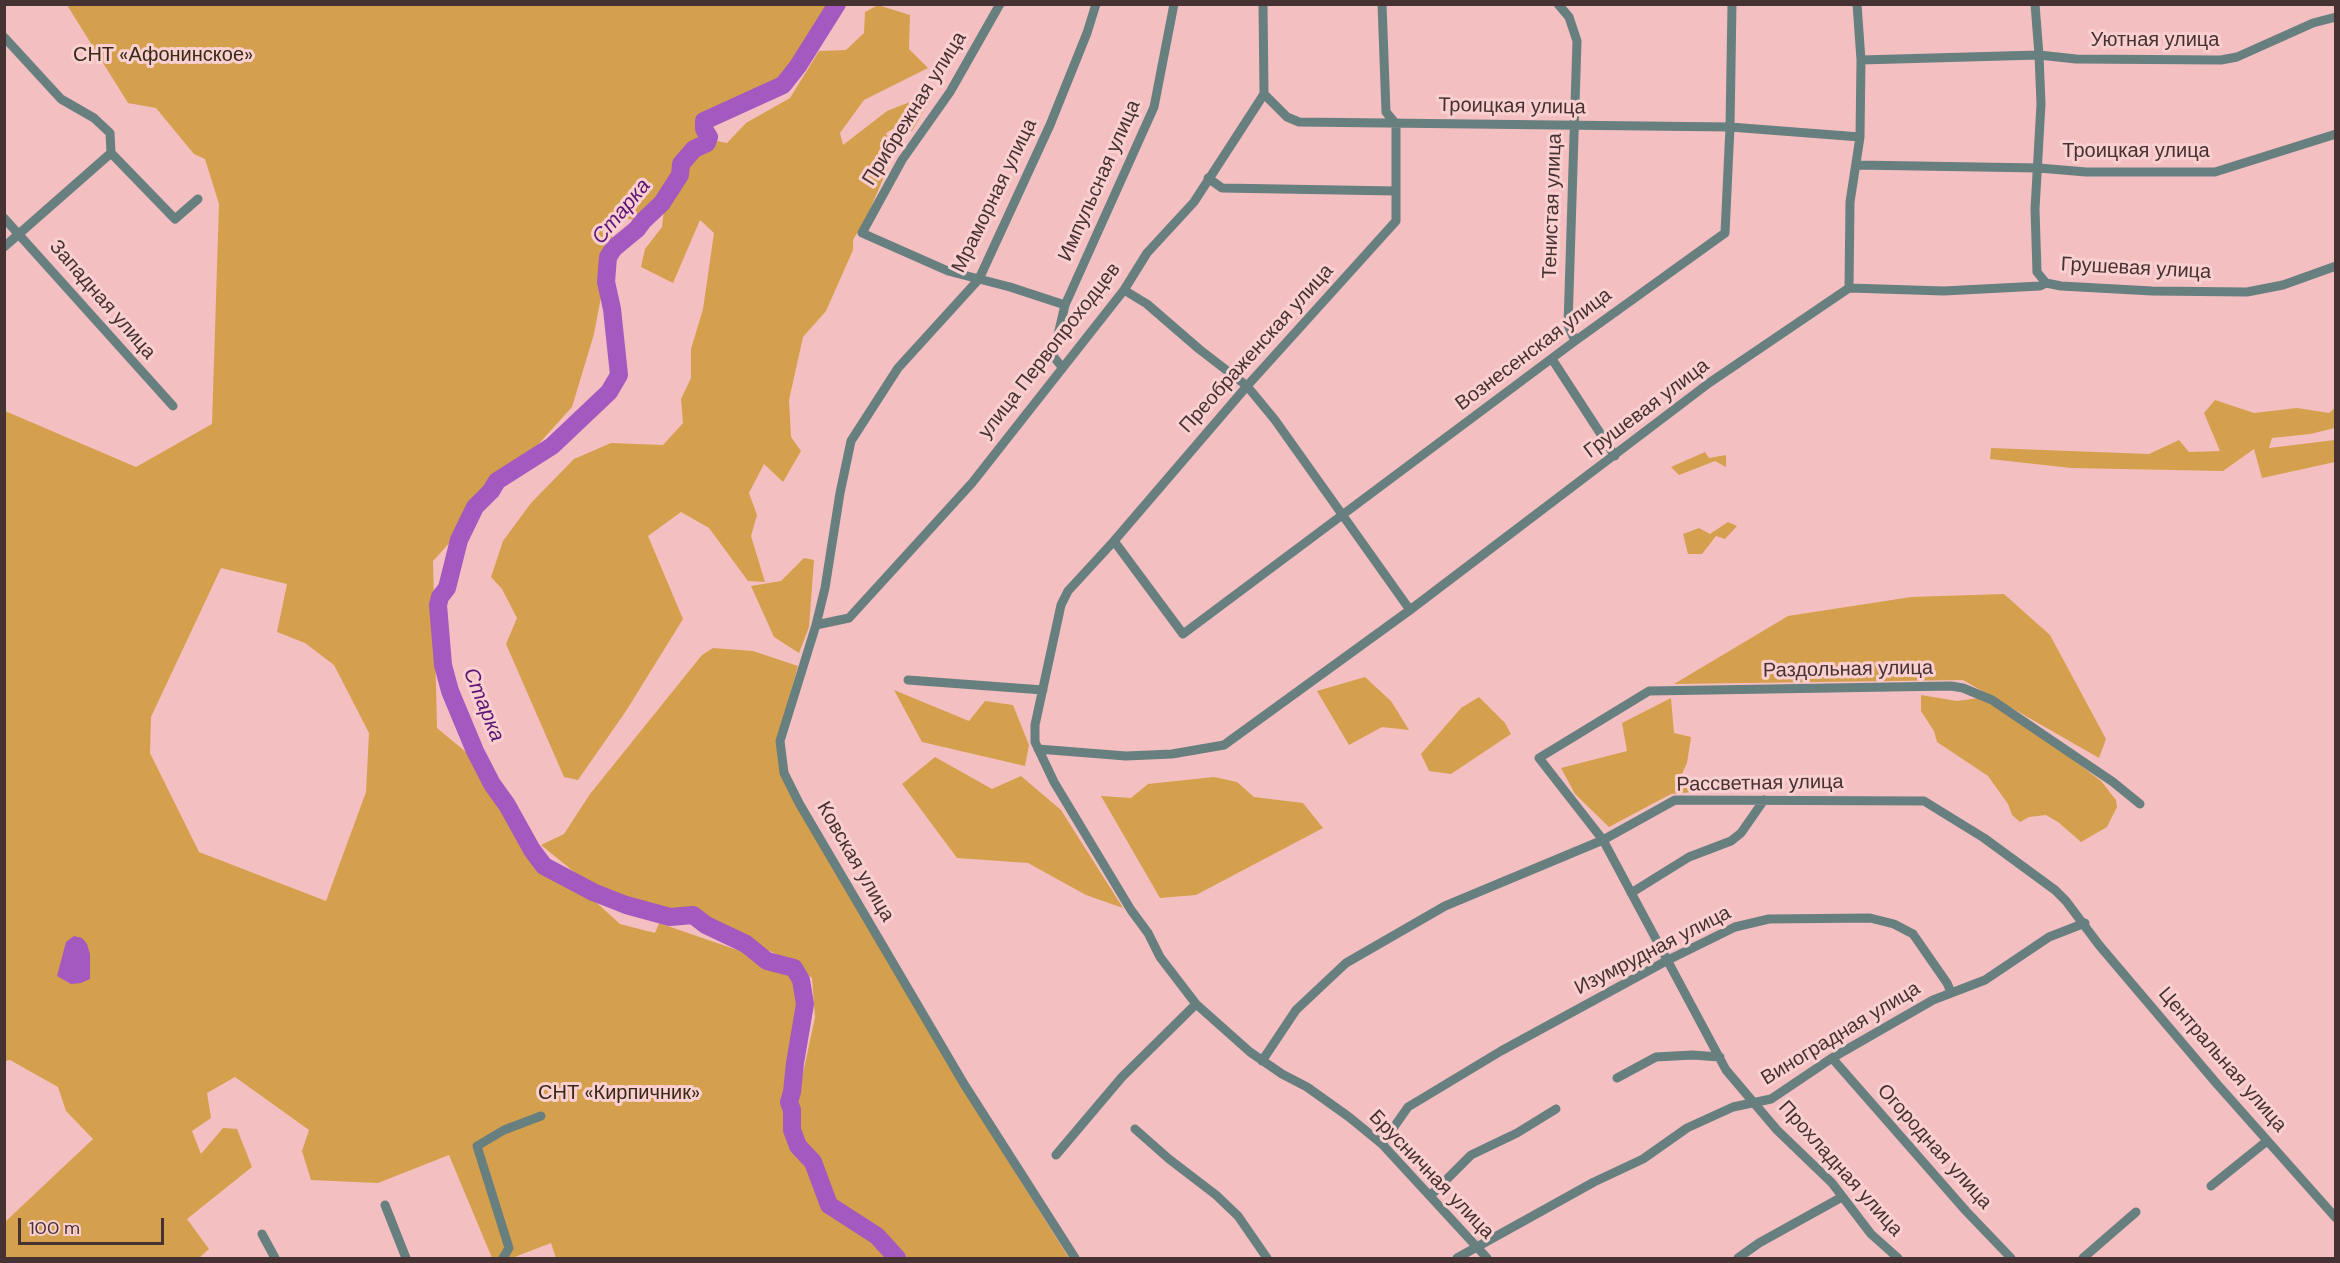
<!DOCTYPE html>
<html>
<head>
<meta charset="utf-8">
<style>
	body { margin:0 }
	#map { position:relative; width:2340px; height:1263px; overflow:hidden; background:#f3bfc1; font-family:"DM Sans",sans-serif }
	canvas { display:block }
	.frame { position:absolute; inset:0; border:6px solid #463232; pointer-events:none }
	.scale { position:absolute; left:18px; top:1218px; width:146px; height:27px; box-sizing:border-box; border:3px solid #463232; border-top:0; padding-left:8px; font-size:18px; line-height:21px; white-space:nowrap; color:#463232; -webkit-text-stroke:4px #facfd0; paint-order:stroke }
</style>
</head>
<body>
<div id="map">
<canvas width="2340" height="1263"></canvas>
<div class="frame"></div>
<div class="scale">100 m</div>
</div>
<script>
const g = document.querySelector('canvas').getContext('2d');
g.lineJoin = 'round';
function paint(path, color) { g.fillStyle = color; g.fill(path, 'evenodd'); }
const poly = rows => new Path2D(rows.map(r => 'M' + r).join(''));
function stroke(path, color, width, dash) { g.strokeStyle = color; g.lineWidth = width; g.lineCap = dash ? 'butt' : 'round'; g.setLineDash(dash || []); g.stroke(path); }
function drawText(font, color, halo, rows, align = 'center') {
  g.font = font + ' "DM Sans",sans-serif'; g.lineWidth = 6; g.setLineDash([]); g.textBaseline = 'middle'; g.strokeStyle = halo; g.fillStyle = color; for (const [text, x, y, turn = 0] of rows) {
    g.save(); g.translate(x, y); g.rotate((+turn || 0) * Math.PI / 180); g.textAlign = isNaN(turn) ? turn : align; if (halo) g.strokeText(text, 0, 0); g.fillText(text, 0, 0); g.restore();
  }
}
const green = poly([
	[67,5,834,5,824,18,825,23,798,66,783,85,704,121,704,129,709,137,707,143,694,149,681,164,680,175,662,203,643,221,616,217,594,334,572,407,433,561,437,728,484,767,531,843,620,924,655,933,659,923,746,953,746,944,767,961,794,968,801,980,805,1004,795,1063,792,1092,789,1102,792,1110,792,1130,798,1146,813,1162,829,1205,877,1236,897,1258,556,1258,551,1243,512,1258,492,1258,449,1155,378,1183,311,1180,302,1151,309,1130,235,1077,207,1093,211,1118,192,1131,201,1154,223,1128,237,1129,252,1167,187,1219,209,1249,199,1258,5,1258,5,1222,93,1139,66,1111,58,1087,10,1060,5,1061,5,411,136,467,212,424,219,204,205,159,194,154,156,108,128,103],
	[221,568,287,584,277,632,305,643,334,665,369,733,366,792,326,901,199,852,150,753,151,717],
	[878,5,910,15,909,49,928,68,864,100,840,133,843,145,887,111,920,98,930,100,912,131,896,127,886,133,894,153,869,212,853,240,853,250,826,311,803,337,789,400,791,437,801,451,783,482,764,464,749,493,757,515,751,536,765,582,748,581,709,528,681,512,648,536,683,619,626,711,578,780,564,777,506,644,517,618,502,589,491,577,503,541,531,503,574,459,611,443,663,445,683,423,681,399,691,378,691,349,703,309,714,233,700,220,673,283,641,267,645,249,662,227,664,210,686,176,684,168,698,153,717,141,727,143,746,123,790,98,819,51,846,50,864,33,865,12],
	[2215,400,2254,413,2297,408,2329,413,2335,408,2335,428,2310,434,2272,438,2269,448,2335,440,2335,462,2262,478,2254,449,2223,471,2071,468,1990,459,1991,448,2149,454,2179,440,2189,452,2220,451,2204,413],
	[1705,452,1709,458,1726,455,1726,467,1715,461,1679,475,1671,467],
	[1728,522,1737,526,1725,539,1716,536,1702,554,1688,554,1683,534,1699,528,1710,534],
	[804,558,814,560,809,627,799,653,774,637,751,586,781,581],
	[2004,594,2050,635,2106,739,2099,758,1963,680,1674,684,1788,616,1911,597],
	[713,648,753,651,798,666,777,740,781,776,971,1102,1069,1258,900,1258,878,1234,831,1204,815,1161,800,1145,795,1130,795,1111,815,1017,812,978,789,960,726,931,695,911,670,913,589,884,541,845,564,834,590,794,702,655],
	[1365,677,1391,701,1409,730,1382,727,1349,745,1317,691],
	[894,690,969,721,985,701,1013,705,1029,745,1025,766,922,742],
	[1921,695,1957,701,1979,698,1998,707,2068,756,2101,781,2116,800,2117,807,2107,827,2081,842,2058,822,2046,815,2029,817,2020,822,2012,815,2008,804,1988,776,1937,742,1934,731,1921,711],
	[1479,697,1505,723,1511,734,1451,774,1429,771,1421,754,1461,708],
	[1671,698,1674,733,1691,737,1687,763,1681,776,1692,781,1693,792,1671,794,1609,827,1575,794,1561,768,1627,751,1622,723],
	[935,757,992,789,1021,776,1061,810,1123,908,1086,895,1028,863,957,858,902,784],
	[1214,777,1237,782,1254,797,1303,803,1323,828,1196,895,1160,898,1101,796,1131,798,1148,784]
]);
const water = poly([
	[74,936,82,938,87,944,90,954,90,979,81,983,71,984,57,976,66,942]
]);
const river = poly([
	[837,4,798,66,783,85,704,121,704,129,709,137,707,143,694,149,681,164,680,175,662,203,643,221,637,229,614,248,608,257,606,282,612,309,619,375,609,392,552,446,497,481,491,491,475,507,459,540,447,588,440,597,438,605,443,665,450,691,475,751,492,784,507,805,532,850,544,866,593,892,626,905,670,917,693,915,706,925,746,944,767,961,794,968,801,980,805,1004,795,1063,792,1092,789,1102,792,1110,792,1130,798,1146,813,1162,829,1205,877,1236,897,1258]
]);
const minor = poly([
	[1000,4,950,92,902,160,862,233,948,271,1010,287,1065,305],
	[1263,4,1264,94,1287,117,1299,122,1730,127,1860,137],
	[1382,4,1386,112,1396,124,1396,221,1247,386,1114,541,1068,591,1061,605,1035,725,1035,742,1054,782,1131,910,1148,933,1160,957,1196,1004,1250,1052,1282,1074,1307,1087,1349,1117,1382,1144,1487,1258],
	[1558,4,1569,17,1577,41,1568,325,1575,341],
	[4,37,61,99,94,118,110,133,111,153,175,219,198,199],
	[1861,60,2039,55,2035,4],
	[1856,165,2039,168,2086,172,2215,172,2336,134],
	[1208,178,1222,188,1396,191],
	[4,218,173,406],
	[4,247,111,153],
	[2046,283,2037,272,2035,209,2041,104,2039,55,2076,59,2221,60,2237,57,2313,23,2336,17],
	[1849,288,1850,202,1860,137,1861,60,1857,4],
	[1124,290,1147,304,1199,349,1247,386,1275,420,1410,610],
	[1552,359,1615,456],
	[1062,367,1053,356,1065,305,1154,107,1174,4],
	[1114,541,1183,634,1575,341,1725,233,1730,127,1732,4],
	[816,625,849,618,972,483,1124,290,1147,253,1194,202,1264,94],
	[908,680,1043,690],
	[1038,749,1126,756,1172,754,1224,745,1410,610,1709,383,1849,288,1944,291,2040,286,2046,283,2061,286,2152,291,2247,292,2283,285,2336,266],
	[1631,893,1689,857,1731,841,1741,833,1764,800],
	[1832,1058,1966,1211,2011,1258],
	[1262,1061,1296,1010,1346,963,1445,906,1603,840,1675,800,1924,801,1984,838,2055,890,2066,901,2099,945,2217,1084,2336,1218],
	[1617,1078,1656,1057,1692,1055,1720,1057],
	[1135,1129,1169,1159,1216,1195,1238,1216,1267,1258],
	[1382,1144,1408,1107,1501,1051,1668,960,1735,927,1769,919,1870,918,1894,924,1913,934,1947,983,1951,992],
	[1056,1155,1122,1077,1196,1004],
	[2211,1186,2267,1141],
	[1431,1195,1471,1155,1517,1133,1556,1109],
	[385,1205,406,1258],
	[262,1234,275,1258],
	[503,1258,509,1248,477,1146,504,1130,541,1116],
	[1075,1258,964,1084,799,803,784,773,780,741,816,625,825,588,840,493,851,441,898,368,979,279,1050,125,1087,33,1096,4],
	[1457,1258,1594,1182,1643,1159,1687,1128,1733,1107,1771,1099,1832,1058,1933,1000,1985,980,2049,937,2085,923],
	[1738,1258,1759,1243,1842,1197],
	[1898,1258,1871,1234,1832,1183,1777,1130,1726,1070,1603,840,1539,758,1649,691,1951,686,1963,688,1992,700,2113,782,2140,804],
	[2083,1258,2136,1212]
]);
const streetNames = [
	["Уютная улица",2155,41],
	["Троицкая улица",1512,107,1],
	["Прибрежная улица",915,109,-58],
	["Троицкая улица",2136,152],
	["Импульсная улица",1100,181,-66],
	["Мраморная улица",995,196,-64],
	["Тенистая улица",1553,206,-88],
	["Грушевая улица",2136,269,3],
	["Западная улица",102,300,49],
	["Преображенская улица",1257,349,-48],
	["Вознесенская улица",1534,350,-37],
	["улица Первопроходцев",1050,351,-52],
	["Грушевая улица",1647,409,-37],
	["Раздольная улица",1848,670,-1],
	["Рассветная улица",1760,784,-1],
	["Ковская улица",855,862,60],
	["Изумрудная улица",1653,951,-27],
	["Виноградная улица",1841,1034,-31],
	["Центральная улица",2222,1060,49],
	["Огородная улица",1934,1147,48],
	["Прохладная улица",1840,1169,48],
	["Брусничная улица",1431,1175,46]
];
const parkNames = [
	["СНТ «Афонинское»",163,56],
	["СНТ «Кирпичник»",619,1094]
];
const waterNames = [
	["Старка",622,212,-50],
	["Старка",483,705,68]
];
paint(green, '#d5a04d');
paint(water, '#a359bf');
stroke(river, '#a359bf', 18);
stroke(minor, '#687f7f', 9);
drawText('20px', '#463232', '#facfd0', streetNames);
drawText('20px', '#382a15', '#facfd0', parkNames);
drawText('italic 21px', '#5d1575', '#facfd0', waterNames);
</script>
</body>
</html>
